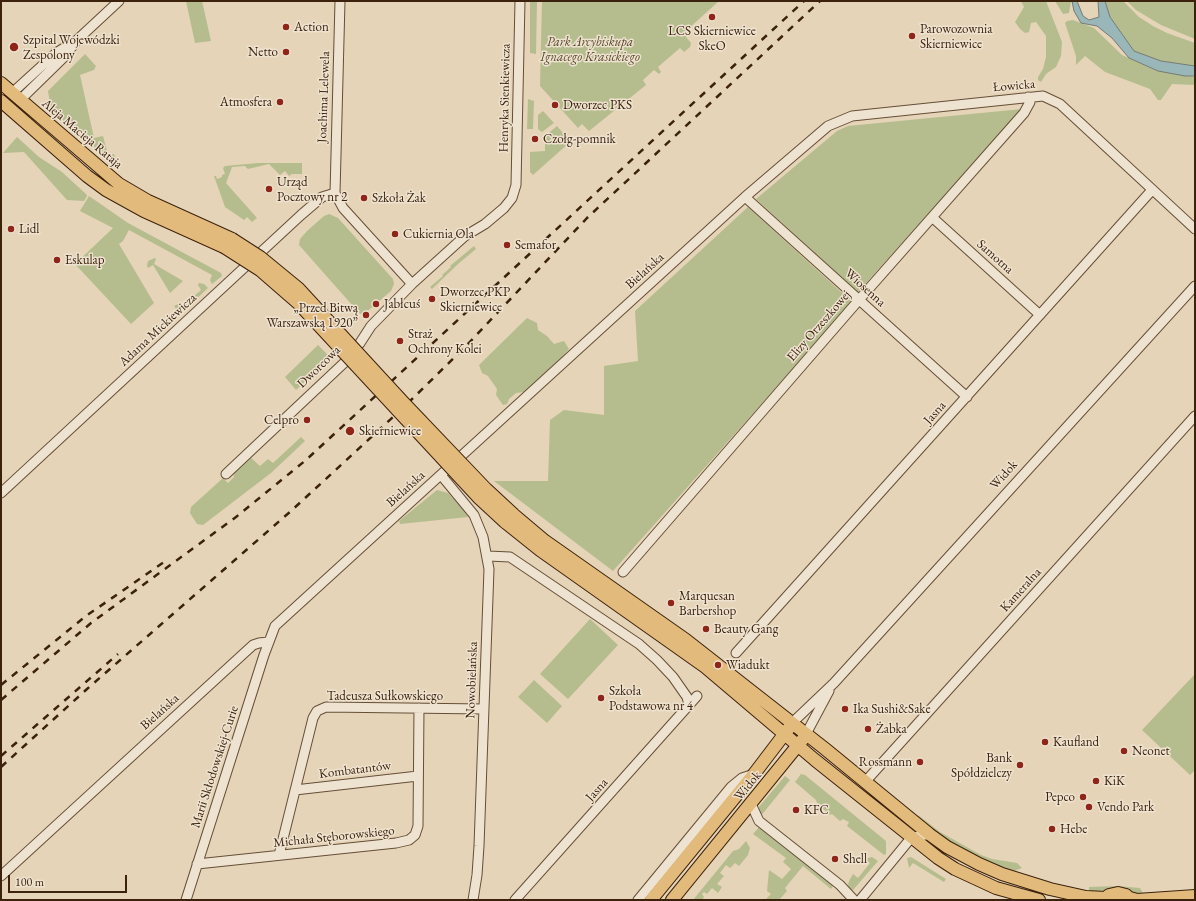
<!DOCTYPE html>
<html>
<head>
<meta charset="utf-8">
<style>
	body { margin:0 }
	#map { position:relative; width:1196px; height:901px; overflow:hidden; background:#e5d4b7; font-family:"EB Garamond",serif }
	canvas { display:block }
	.frame { position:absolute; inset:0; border:2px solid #3c210c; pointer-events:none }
	.scale { position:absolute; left:8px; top:875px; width:119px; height:18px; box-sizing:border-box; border:2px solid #3c210c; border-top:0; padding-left:5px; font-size:12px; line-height:14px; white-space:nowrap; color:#3c210c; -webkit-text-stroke:3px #eee3d0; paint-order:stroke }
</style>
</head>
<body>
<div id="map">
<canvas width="1196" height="901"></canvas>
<div class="frame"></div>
<div class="scale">100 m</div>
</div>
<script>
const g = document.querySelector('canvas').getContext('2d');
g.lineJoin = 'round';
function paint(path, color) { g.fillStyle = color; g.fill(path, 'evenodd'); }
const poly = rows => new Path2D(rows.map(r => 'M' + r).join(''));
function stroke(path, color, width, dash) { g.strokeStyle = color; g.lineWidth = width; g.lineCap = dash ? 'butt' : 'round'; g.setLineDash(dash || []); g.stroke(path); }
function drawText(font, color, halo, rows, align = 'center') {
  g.font = font + ' "EB Garamond",serif'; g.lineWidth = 3; g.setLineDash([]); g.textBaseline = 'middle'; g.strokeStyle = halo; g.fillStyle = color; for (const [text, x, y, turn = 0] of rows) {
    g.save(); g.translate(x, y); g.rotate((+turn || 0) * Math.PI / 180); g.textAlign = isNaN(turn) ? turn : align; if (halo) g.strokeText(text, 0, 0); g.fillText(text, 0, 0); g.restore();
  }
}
const green = poly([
	[186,1,202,1,211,41,195,43],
	[530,1,537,1,536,54,530,53],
	[542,1,719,1,687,30,690,33,686,37,691,43,690,47,684,52,680,48,658,67,661,72,659,74,654,70,643,80,646,85,589,131,582,124,578,128,540,86],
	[1021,1,1046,1,1062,42,1061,56,1056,67,1046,74,1041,82,1038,80,1038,77,1043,69,1046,57,1046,36,1036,22,1031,23,1029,32,1025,33,1020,29,1015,22,1024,7],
	[1055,1,1071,1,1069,13,1063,14],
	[1105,1,1123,1,1139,17,1153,26,1167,33,1195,43,1195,66,1161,61,1134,51,1110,17],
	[1127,1,1195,1,1195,39,1161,25,1136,10],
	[1073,20,1094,28,1122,55,1158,71,1195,77,1195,85,1172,84,1161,100,1158,100,1150,89,1105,72,1085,56,1076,65,1076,56,1065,23,1067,21],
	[85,54,96,66,94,70,80,75,94,138,103,136,108,155,114,154,117,161,101,154,51,110,48,91],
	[528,99,534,101,533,129,527,129],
	[1022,109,858,292,756,199,837,131,848,126],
	[543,111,554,123,542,132,538,129,538,115],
	[557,126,568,139,569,143,533,175,530,172,530,152,545,151,545,136],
	[17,137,39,157,62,172,86,194,87,196,84,201,67,200,24,152,3,153],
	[258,163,302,163,302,174,292,174,289,176,285,171,280,175,269,164,248,169,245,166,232,167,226,183,257,218,252,222,247,217,244,220,225,207,214,176,216,176,217,179,222,177,222,175,225,174,223,168,225,166],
	[89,196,128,223,221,273,222,276,212,284,210,280,212,275,129,230,123,241,119,244,154,303,131,324,75,264,113,228,80,211],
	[748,207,852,302,613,571,494,481,548,481,550,420,564,410,604,415,604,366,638,361,635,311],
	[329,214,338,218,393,279,394,284,391,291,364,314,360,314,299,245,300,239,307,231,324,216],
	[474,246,476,249,458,264,432,289,430,287,443,276,442,275,451,267,450,266],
	[155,258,156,259,154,264,183,281,170,293,153,265,148,268,147,266,148,261],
	[199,283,204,284,208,288,180,314,174,306,178,304,182,307,201,290,198,285],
	[527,318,537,323,538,330,547,336,554,344,564,341,569,349,559,360,524,392,516,393,509,399,507,404,503,405,496,395,497,389,488,376,482,373,479,365],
	[318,345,329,356,324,362,325,363,296,390,285,377],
	[301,437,305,441,271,473,203,525,197,524,190,513,191,507,223,478,228,483,234,477,233,472,250,457,260,466,268,459,273,463],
	[437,490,448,493,461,507,468,517,400,524,399,521],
	[590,619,618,645,568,699,540,674],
	[1195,674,1195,770,1190,775,1142,730],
	[534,680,562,706,547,723,518,697],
	[801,774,805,775,886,841,886,854,884,855,847,826,849,822,843,819,840,821,832,814,830,815,817,803,816,800,795,782],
	[785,776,790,780,760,817,757,811,758,808],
	[918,815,940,832,981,855,992,859,1017,863,1022,868,1014,871,988,862,950,843,920,819],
	[760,826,833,886,831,889,803,866,785,888,787,891,779,900,765,900,771,894,767,891,769,870,782,879,791,869,783,862,786,858,753,834],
	[746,841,750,848,748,855,739,866,735,863,730,868,726,865,720,873,724,876,717,884,722,887,718,893,712,888,707,894,704,892,702,894,704,897,702,900,693,900,733,851,739,849],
	[872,857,878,861,853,890,851,890,848,885,849,881,853,874,858,878,870,863,865,859],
	[911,857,946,879,944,882,913,863,909,868,907,858],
	[1118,886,1140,888,1144,895,1135,894,1118,887,1101,891,1089,891,1089,887]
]);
const water = poly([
	[1072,1,1077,1,1083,16,1089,20,1099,17,1098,1,1105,1,1110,17,1134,51,1161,61,1195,66,1195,76,1185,76,1158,71,1129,58,1112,38,1097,26,1081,23,1074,11,1072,1]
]);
const minor = poly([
	[340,1,335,193,343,208,412,284],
	[12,93,56,53,72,43],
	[20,100,65,56,77,40,119,1],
	[745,197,967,397],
	[933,218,1040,315],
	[226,474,345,362,360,343,371,326,412,284,465,236,485,224,504,208,512,198,516,185,520,1],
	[441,475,474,515,483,537,489,569,479,846,477,875,473,900],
	[1,493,301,215,322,197,335,193],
	[488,556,510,557,639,644,657,660,673,677,687,697,689,705],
	[623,572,858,301,1024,113,1030,102,1028,97],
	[736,653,1152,190],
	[792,723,834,683,1195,286],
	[806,734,829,691],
	[865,782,1195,416],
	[295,790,418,776],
	[751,804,759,821,840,885,854,900],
	[279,855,313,718,317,711,326,707,484,709],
	[197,864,396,843,409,840,415,835,418,826,419,708],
	[1,876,253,645,259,643,268,642],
	[186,900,264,655,275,626,745,197,828,126,852,116,1043,96,1060,104,1195,229],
	[515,900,697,696],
	[638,900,731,787,742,778,754,774],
	[860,900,911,838,929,834]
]);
const major = poly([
	[1,83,119,184,148,201,232,239],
	[1,101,87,176,106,190,144,211,224,247],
	[513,514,545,541,686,640,824,748,929,834,947,847,979,864,1002,874,1050,889,1086,897,1106,898],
	[505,522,540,550,704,666,815,760,938,858,955,869,996,888,1039,900],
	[1130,898,1137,900,1195,896],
	[651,900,754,774,789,728],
	[672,900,803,739],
	[1104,900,1109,895,1118,893,1126,895,1131,900]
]);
const rail = poly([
	[1,685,86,616,167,560],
	[1,700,91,623,236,517,306,460,804,1],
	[1,756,118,654],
	[1,767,87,689,291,511,405,406,466,346,587,218,820,1]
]);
const majorBridge = poly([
	[232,239,260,257,299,289,403,402,486,489,513,514],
	[224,247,260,270,298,303,478,497,505,522]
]);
const markers = [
	[712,17,4,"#8f2418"],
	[286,27,4,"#8f2418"],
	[912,36,4,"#8f2418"],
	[14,47,5,"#8f2418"],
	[286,52,4,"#8f2418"],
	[280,102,4,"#8f2418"],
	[555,105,4,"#8f2418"],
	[535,139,4,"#8f2418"],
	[269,189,4,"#8f2418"],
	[364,198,4,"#8f2418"],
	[11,229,4,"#8f2418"],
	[395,234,4,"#8f2418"],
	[507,245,4,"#8f2418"],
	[57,260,4,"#8f2418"],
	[432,299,4,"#8f2418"],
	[376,304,4,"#8f2418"],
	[366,315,4,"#8f2418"],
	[400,341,4,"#8f2418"],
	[307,420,4,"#8f2418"],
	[350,431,5,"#8f2418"],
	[671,603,4,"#8f2418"],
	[706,629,4,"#8f2418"],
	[718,665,4,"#8f2418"],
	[601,698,4,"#8f2418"],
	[845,709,4,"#8f2418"],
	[868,729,4,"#8f2418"],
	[1045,742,4,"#8f2418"],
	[1124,751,4,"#8f2418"],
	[920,762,4,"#8f2418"],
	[1020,765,4,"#8f2418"],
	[1096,781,4,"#8f2418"],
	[1083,797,4,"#8f2418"],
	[1089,807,4,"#8f2418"],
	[796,810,4,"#8f2418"],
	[1052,829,4,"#8f2418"],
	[835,859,4,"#8f2418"]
];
const poiNames = [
	["Action",294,27],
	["Parowozownia",920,29],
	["Skierniewice",920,44],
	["LCS Skierniewice",712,31,"center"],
	["SkeO",712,46,"center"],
	["Szpital Wojewódzki",23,40],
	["Zespolony",23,55],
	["Netto",278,52,"right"],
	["Atmosfera",272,102,"right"],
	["Dworzec PKS",563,105],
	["Czołg-pomnik",543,139],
	["Urząd",277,182],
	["Pocztowy nr 2",277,197],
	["Szkoła Żak",372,198],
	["Lidl",19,229],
	["Cukiernia Ola",403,234],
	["Semafor",515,245],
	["Eskulap",65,260],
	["Dworzec PKP",440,292],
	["Skierniewice",440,307],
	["Jabłcuś",384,304],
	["„Przed Bitwą",358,308,"right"],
	["Warszawską 1920”",358,323,"right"],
	["Straż",408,334],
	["Ochrony Kolei",408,349],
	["Celpro",299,420,"right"],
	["Skierniewice",359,431],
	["Marquesan",679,596],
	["Barbershop",679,611],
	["Beauty Gang",714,629],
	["Wiadukt",726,665],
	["Szkoła",609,691],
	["Podstawowa nr 4",609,706],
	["Ika Sushi&Sake",853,709],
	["Żabka",876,729],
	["Kaufland",1053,742],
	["Neonet",1132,751],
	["Bank",1012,758,"right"],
	["Spółdzielczy",1012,773,"right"],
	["Rossmann",912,762,"right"],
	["KiK",1104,781],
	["Pepco",1075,797,"right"],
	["Vendo Park",1097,807],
	["KFC",804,810],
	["Hebe",1060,829],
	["Shell",843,859]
];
const parkNames = [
	["Park Arcybiskupa",590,42],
	["Ignacego Krasickiego",590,57]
];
const streetNames = [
	["Łowicka",1014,86,-5],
	["Joachima Lelewela",324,97,-88],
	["Henryka Sienkiewicza",505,98,-89],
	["Aleja Macieja Rataja",82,134,40],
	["Samotna",995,257,42],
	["Bielańska",645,271,-42],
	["Wiosenna",865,288,42],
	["Elizy Orzeszkowej",819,326,-49],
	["Adama Mickiewicza",158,330,-43],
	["Dworcowa",319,367,-44],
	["Jasna",935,413,-48],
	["Widok",1004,475,-48],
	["Bielańska",406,489,-42],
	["Kameralna",1021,590,-48],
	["Nowobielańska",472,680,-88],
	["Tadeusza Sułkowskiego",385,696],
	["Bielańska",160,712,-42],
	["Marii Skłodowskiej-Curie",215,767,-72],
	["Kombatantów",355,770,-7],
	["Widok",748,786,-50],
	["Jasna",597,790,-48],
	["Michała Stęborowskiego",334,837,-6]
];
paint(green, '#b5bd8e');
paint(water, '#99b6b8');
stroke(water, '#747a73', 1);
stroke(minor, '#664e37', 11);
stroke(major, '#3c210c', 14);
stroke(minor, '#eee3d0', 9);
stroke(major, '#e2ba7c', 12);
stroke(rail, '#3c210c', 2.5, [7, 7]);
stroke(majorBridge, '#3c210c', 14, []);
stroke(majorBridge, '#e2ba7c', 12);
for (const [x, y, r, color] of markers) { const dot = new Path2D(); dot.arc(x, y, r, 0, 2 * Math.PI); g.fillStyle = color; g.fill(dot); stroke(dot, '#eee3d0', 1.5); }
drawText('13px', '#3c210c', '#eee3d0', poiNames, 'left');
drawText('italic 13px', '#5a482c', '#eee3d0', parkNames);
drawText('13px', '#3c210c', '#eee3d0', streetNames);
</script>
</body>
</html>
